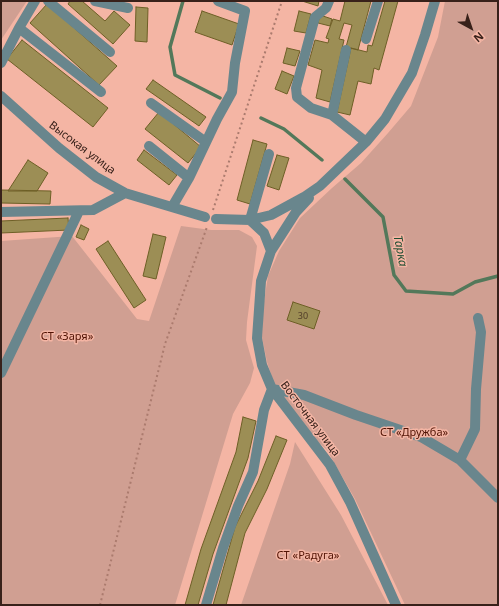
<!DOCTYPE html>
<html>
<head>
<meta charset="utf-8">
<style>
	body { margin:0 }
	#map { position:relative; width:499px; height:606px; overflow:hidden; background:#f4b5a4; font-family:"Noto Sans",sans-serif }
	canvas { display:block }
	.frame { position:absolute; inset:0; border:2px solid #38211a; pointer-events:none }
	.north { position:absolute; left:451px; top:8px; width:40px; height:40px; -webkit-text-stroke:3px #f4b5a4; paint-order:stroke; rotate:140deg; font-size:11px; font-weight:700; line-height:16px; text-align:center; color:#38211a }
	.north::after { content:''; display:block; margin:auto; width:14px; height:18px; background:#38211a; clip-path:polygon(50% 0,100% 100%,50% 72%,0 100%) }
</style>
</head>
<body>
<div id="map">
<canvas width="499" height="606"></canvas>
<div class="frame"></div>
<div class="north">N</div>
</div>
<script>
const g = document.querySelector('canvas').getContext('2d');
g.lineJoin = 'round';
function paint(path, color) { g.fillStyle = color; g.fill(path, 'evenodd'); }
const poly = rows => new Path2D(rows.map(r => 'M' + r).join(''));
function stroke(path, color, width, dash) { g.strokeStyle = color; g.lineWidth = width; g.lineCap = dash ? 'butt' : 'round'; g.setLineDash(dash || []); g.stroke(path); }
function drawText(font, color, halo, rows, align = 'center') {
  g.font = font + ' "Noto Sans",sans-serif'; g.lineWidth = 3; g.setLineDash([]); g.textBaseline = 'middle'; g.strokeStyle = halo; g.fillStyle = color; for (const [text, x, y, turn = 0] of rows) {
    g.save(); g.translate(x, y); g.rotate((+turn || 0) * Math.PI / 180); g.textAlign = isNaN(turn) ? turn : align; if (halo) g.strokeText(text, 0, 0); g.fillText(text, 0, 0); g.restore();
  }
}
const green = poly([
	[1,1,27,1,1,40],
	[445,1,498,1,498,605,405,605,355,499,327,450,313,437,275,386,267,362,262,337,263,308,268,276,279,251,300,218,332,188,361,163,388,133,411,106,438,37],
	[181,226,211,230,239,230,252,237,257,246,247,322,246,340,254,368,250,383,233,414,175,605,1,605,1,241,72,236,137,319,149,321],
	[295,442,341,515,388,605,241,605,290,464]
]);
const stream = poly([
	[183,1,170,47,175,75,220,98],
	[261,118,284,129,322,160],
	[345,179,383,217,394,275,406,291,453,294,475,282,498,276]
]);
const building = poly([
	[70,1,82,1,105,21,114,11,130,25,113,44,68,4,70,1],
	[302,1,319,1,318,6,302,1],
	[345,1,371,1,358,50,346,47,352,25,344,23,339,39,344,40,330,102,316,98,322,70,308,65,315,40,328,43,329,39,326,38,333,19,340,21,345,1],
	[385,1,398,1,379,70,374,68,371,84,358,81,350,115,337,112,351,48,367,52,368,45,372,46,385,1],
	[47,4,117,66,99,85,30,23,47,4],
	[136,7,148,8,147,42,135,41,136,7],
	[202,11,239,24,232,45,195,32,202,11],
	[299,11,311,14,306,33,294,31,299,11],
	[320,15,332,19,330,26,318,23,320,15],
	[22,40,108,108,93,127,7,59,22,40],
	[287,48,300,51,295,66,283,63,287,48],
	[282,71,294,76,287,94,275,89,282,71],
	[153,80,206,117,199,126,146,89,153,80],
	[159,112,201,147,188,163,145,129,159,112],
	[253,140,267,144,250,204,237,200,253,140],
	[144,150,177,175,169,185,137,160,144,150],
	[277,155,289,158,279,190,267,186,277,155],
	[28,160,48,173,37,191,8,191,28,160],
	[1,190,51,191,50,204,1,203,1,190],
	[68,218,69,230,1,233,1,221,68,218],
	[81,225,89,229,84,240,76,237,81,225],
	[153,234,166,237,156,279,143,276,153,234],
	[108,241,146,300,134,308,96,249,108,241],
	[293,302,320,311,314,329,287,320,293,302],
	[243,417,256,421,248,458,213,554,198,605,185,605,201,549,236,452,243,417],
	[276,436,287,440,267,489,245,533,226,605,213,605,235,527,258,481,276,436]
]);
const path = poly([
	[213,210,282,1],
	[100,605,165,344,207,227]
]);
const minor = poly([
	[48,1,110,52],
	[95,1,128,8],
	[329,1,326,8,315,17,296,88,297,97,311,108,332,115],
	[19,28,101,92],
	[366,39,378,1],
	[346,50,332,115,366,142],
	[1,63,19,28,35,1],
	[1,96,59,148,96,177,125,193,205,217],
	[151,103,206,142],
	[149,146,189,178],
	[172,207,189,178,217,119,232,92,235,63,245,11,218,1],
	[1,212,93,210,125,193],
	[216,219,250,220,271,215,304,197,320,186,366,142,385,119,412,73,425,35,435,1],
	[250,220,264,233,271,251,261,281,257,338,262,365,272,389,330,465,350,502,396,605],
	[250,220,269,154],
	[271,251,296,212,309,198],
	[1,373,79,211],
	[460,460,475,429,476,389,481,332,478,318],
	[206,605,223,548,238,506,253,472,264,410,272,389,304,395,356,415,421,437,460,460,498,498]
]);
const numberNames = [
	["30",303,316]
];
const streetNames = [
	["Высокая улица",82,148,37],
	["Восточная улица",310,419,53]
];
const parkNames = [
	["СТ «Заря»",67,337],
	["СТ «Дружба»",414,433],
	["СТ «Радуга»",308,556]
];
const waterNames = [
	["Тарка",400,251,79]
];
paint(green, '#d09f92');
stroke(stream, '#53785a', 3.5);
paint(building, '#9c8e55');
stroke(building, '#6d5f26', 1);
stroke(path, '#ab7b6e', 2, [2, 3]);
stroke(minor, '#69868d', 10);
drawText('9px', '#513c29', null, numberNames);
drawText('11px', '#38211a', '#f4b5a4', streetNames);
drawText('11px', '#4f1203', '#f4b5a4', parkNames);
drawText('italic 12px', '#1c4c31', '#f4b5a4', waterNames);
</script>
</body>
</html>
